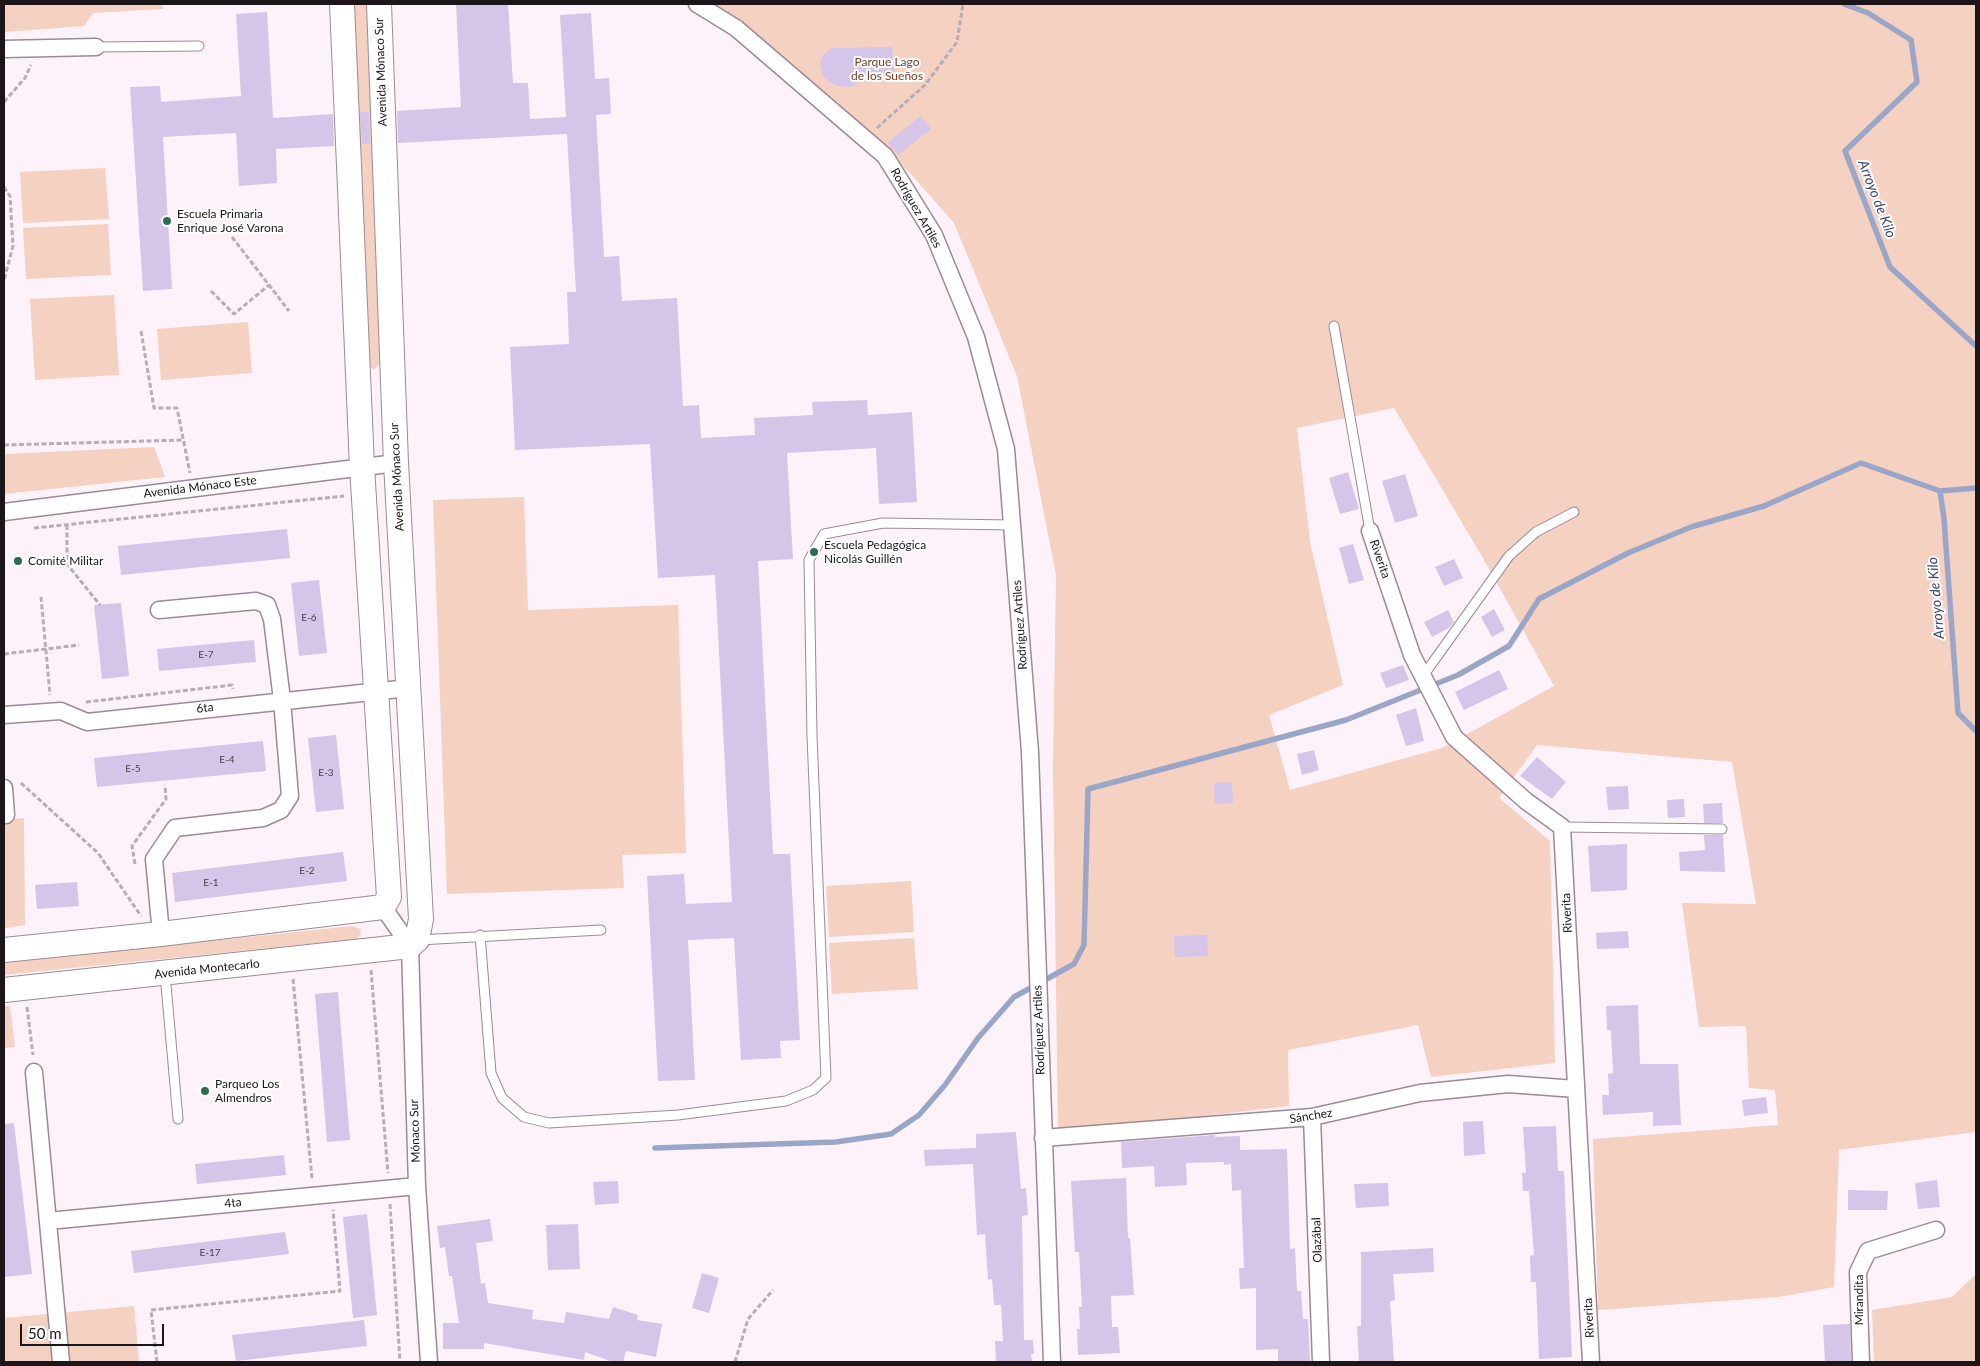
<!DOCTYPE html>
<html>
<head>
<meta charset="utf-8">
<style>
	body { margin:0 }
	#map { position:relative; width:1980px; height:1366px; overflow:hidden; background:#fef2fa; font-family:Lato,sans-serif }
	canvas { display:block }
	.frame { position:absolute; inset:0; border:5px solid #1c151a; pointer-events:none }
	.scale { position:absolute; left:20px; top:1324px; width:144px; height:22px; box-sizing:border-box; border:2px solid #1c151a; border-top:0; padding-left:6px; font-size:15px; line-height:18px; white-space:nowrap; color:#1c151a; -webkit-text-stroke:4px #fff; paint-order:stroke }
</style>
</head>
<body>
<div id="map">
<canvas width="1980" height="1366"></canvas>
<div class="frame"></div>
<div class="scale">50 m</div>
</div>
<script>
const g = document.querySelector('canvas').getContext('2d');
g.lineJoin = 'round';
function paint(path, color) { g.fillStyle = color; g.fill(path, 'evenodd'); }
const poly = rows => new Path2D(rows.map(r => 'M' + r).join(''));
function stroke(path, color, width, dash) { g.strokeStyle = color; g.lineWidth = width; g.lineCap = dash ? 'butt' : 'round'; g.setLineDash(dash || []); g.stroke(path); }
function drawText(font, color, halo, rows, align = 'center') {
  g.font = font + ' Lato,sans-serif'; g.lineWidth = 4; g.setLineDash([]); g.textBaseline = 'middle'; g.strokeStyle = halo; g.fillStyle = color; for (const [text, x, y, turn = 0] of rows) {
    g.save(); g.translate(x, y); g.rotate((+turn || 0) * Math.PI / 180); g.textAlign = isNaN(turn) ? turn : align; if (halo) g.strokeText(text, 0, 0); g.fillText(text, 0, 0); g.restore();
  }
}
const green = poly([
	[4,4,162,4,163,9,93,13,84,26,4,32],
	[353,4,367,4,380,363,374,370,369,366],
	[713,4,1976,4,1976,1132,1839,1150,1834,1287,1778,1297,1598,1310,1593,1139,1778,1125,1775,1090,1749,1088,1746,1026,1699,1027,1682,903,1756,904,1732,762,1537,745,1499,798,1550,841,1555,1063,1431,1077,1418,1025,1288,1050,1289,1106,1058,1133,1053,768,1056,575,1017,376,954,223,909,172],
	[1394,408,1483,558,1554,686,1442,748,1290,790,1269,715,1343,685,1310,542,1297,428],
	[105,168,109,219,23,223,20,172],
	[108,224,111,275,26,279,23,228],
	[114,295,119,375,35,380,30,299],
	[248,322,252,373,161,380,157,329],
	[154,447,165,477,4,494,4,454],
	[524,497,528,610,678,605,686,853,622,855,624,888,447,894,433,500],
	[24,818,25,925,4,928,4,820],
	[911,881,914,932,829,937,826,886],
	[352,926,360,929,361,934,357,939,4,975,4,963],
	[914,938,918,989,832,994,829,943],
	[4,1006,10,1006,15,1047,4,1048],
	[1976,1274,1976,1362,1874,1362,1872,1310,1952,1297],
	[134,1306,139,1362,4,1362,4,1318]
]);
const stream = poly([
	[1844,4,1868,13,1911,40,1917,82,1845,151,1890,267,1976,346],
	[1976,488,1940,491,1944,519,1958,713,1976,731],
	[655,1148,836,1142,891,1134,919,1115,945,1085,978,1038,1014,997,1074,964,1084,945,1088,789,1346,720,1458,675,1509,646,1539,599,1628,553,1691,527,1764,506,1861,463,1940,491]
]);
const building = poly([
	[456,4,508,4,513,83,528,83,530,119,566,117,560,15,591,13,595,79,609,78,611,114,596,115,604,257,619,256,622,301,677,298,683,406,699,405,701,438,755,435,754,418,813,415,812,402,867,400,868,415,912,412,917,502,879,504,876,448,787,453,793,559,758,561,773,854,790,854,800,1040,780,1041,781,1058,741,1060,734,938,688,940,695,1080,658,1081,647,876,684,874,686,904,732,902,715,575,658,578,650,444,515,450,510,347,569,344,567,292,576,292,567,134,398,143,397,111,461,107],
	[267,12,273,118,333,114,334,146,276,149,277,183,239,186,236,133,163,137,172,289,143,291,130,87,160,86,161,102,241,96,236,14],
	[892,47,894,72,865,75,862,80,851,87,838,86,829,82,823,75,820,63,823,55,832,48],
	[360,112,369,112,370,144,362,144],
	[921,116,931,129,898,155,888,142],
	[1348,472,1359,509,1340,514,1329,478],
	[1405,474,1418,516,1395,523,1382,481],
	[287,529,290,558,121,575,118,546],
	[1353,544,1364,580,1349,584,1339,548],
	[1454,559,1463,578,1444,586,1435,567],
	[319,580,327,653,299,656,291,583],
	[121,603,129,676,102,679,94,605],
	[1494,609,1505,630,1492,637,1481,617],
	[1448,610,1454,622,1449,628,1432,637,1424,622],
	[254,640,256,662,159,671,157,649],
	[1403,665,1409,680,1386,688,1380,673],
	[1499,670,1508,689,1464,710,1455,692],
	[1416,708,1424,741,1406,746,1396,715],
	[336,735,344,809,316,812,308,738],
	[263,741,266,771,97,787,94,758],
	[1314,750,1319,770,1302,775,1297,754],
	[1537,757,1566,782,1552,799,1520,776],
	[1232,782,1233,803,1215,804,1214,783],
	[1628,786,1629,809,1608,810,1606,787],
	[1684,799,1685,817,1668,818,1667,800],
	[1722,803,1723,823,1704,823,1703,804],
	[1704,835,1723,835,1725,872,1680,871,1679,852,1705,850],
	[1627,844,1627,890,1591,892,1588,846],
	[343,852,347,881,175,902,172,873],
	[77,882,79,906,37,909,35,885],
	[1628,931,1629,948,1597,949,1596,933],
	[1207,935,1208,956,1175,957,1174,936],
	[338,992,350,1140,327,1142,315,994],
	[1638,1005,1640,1064,1678,1064,1681,1125,1653,1126,1653,1112,1603,1115,1602,1095,1609,1095,1608,1074,1613,1073,1611,1030,1607,1030,1606,1006],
	[1766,1097,1768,1113,1744,1116,1742,1100],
	[1483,1121,1485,1154,1464,1156,1463,1122],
	[14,1123,32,1274,4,1277,4,1124],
	[1556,1126,1558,1171,1564,1171,1572,1357,1539,1359,1536,1282,1531,1282,1530,1256,1534,1255,1529,1191,1523,1191,1522,1173,1526,1173,1523,1127],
	[1016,1132,1021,1189,1026,1188,1028,1215,1022,1216,1024,1340,1033,1340,1034,1354,1031,1354,1032,1362,996,1362,995,1341,1003,1341,1001,1305,994,1305,992,1279,988,1280,985,1234,977,1235,973,1164,925,1166,924,1150,976,1148,976,1134],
	[1215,1135,1215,1137,1240,1136,1240,1150,1287,1149,1290,1249,1295,1248,1297,1291,1301,1291,1303,1319,1308,1319,1310,1362,1278,1362,1278,1349,1256,1350,1256,1288,1240,1289,1239,1268,1244,1268,1241,1190,1232,1191,1231,1164,1224,1165,1224,1162,1186,1163,1187,1185,1155,1187,1154,1166,1122,1168,1121,1142],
	[284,1155,286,1175,197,1184,195,1164],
	[1126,1178,1128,1238,1130,1238,1134,1295,1111,1296,1112,1327,1118,1327,1120,1353,1078,1355,1077,1329,1080,1329,1079,1307,1082,1307,1079,1252,1075,1252,1071,1181],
	[1937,1180,1940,1207,1918,1209,1915,1183],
	[618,1181,619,1203,595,1205,593,1182],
	[1388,1183,1389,1206,1356,1208,1354,1184],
	[1848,1190,1888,1191,1887,1210,1848,1210],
	[367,1214,377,1315,353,1318,343,1217],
	[490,1219,493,1241,476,1243,481,1284,485,1283,488,1303,533,1310,532,1319,564,1323,566,1312,609,1319,613,1307,638,1315,637,1320,662,1324,656,1357,626,1351,623,1362,613,1362,585,1352,584,1360,484,1343,484,1349,443,1349,443,1323,459,1323,452,1276,449,1276,445,1247,440,1248,437,1226],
	[578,1224,580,1269,548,1270,546,1225],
	[285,1232,289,1254,134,1273,131,1251],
	[1433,1248,1434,1272,1393,1274,1395,1300,1390,1301,1394,1362,1359,1362,1357,1326,1361,1326,1361,1252],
	[702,1273,719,1278,709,1313,692,1308],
	[364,1320,367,1346,236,1361,232,1335],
	[1850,1324,1851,1362,1825,1362,1823,1325]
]);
const path = poly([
	[4,102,25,78,31,65],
	[877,128,925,85,957,42,963,4],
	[4,187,10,196,13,246,4,280],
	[232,237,289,311],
	[211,291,234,314,269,285],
	[141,331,154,408,177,408,190,473],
	[4,445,183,440],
	[67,525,67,564,100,605],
	[34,528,344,496],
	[41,597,50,695],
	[4,654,79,645],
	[86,702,232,685,233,689],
	[21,783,98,853,141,916],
	[135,864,132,846,166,799,165,785],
	[371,970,388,1173],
	[293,979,312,1179],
	[27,1007,33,1055],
	[390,1204,400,1362],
	[157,1362,151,1310,340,1291,333,1210],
	[735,1362,748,1319,773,1290]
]);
const service = poly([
	[96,47,199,46],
	[1334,326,1370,531],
	[1423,676,1509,556,1536,532,1574,512],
	[1562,827,1722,829],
	[480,935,491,1073,502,1098,524,1117,549,1123,678,1115,786,1101,813,1090,826,1078,812,736,809,560,824,534,883,523,1012,525],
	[419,940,601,930],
	[165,974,178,1119]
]);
const minor = poly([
	[697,4,736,28,885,156,934,235,976,337,1006,449,1030,752,1052,1362],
	[4,49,96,47],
	[4,512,396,463],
	[1370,531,1412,655,1454,737,1526,801,1562,827,1591,1362],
	[159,610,256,601,267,605,272,619,282,700,290,796,281,810,263,818,175,828,154,859,161,934],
	[4,715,61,711,87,722,409,688],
	[4,788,6,815],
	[383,907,410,946,417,1186,429,1362],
	[34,1072,61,1362],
	[1312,1117,1321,1362],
	[1043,1138,1312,1117,1420,1093,1508,1084,1576,1089],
	[48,1221,417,1186],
	[1861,1362,1858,1272,1868,1251,1936,1230]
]);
const secondary = poly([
	[4,950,161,934,383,907,389,897,362,467,342,4],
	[4,990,410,946,417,940,421,919,396,463,379,4]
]);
const markers = [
	[167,221,5,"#2f6a54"],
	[814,552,5,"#2f6a54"],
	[18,561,5,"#2f6a54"],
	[205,1091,5,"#2f6a54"]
];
const numberNames = [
	["E-6",309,618],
	["E-7",206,655],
	["E-4",227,760],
	["E-5",133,769],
	["E-3",326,773],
	["E-2",307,871],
	["E-1",211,883],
	["E-17",210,1253]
];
const parkNames = [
	["Parque Lago",887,62],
	["de los Sueños",887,76]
];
const streetNames = [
	["Avenida Mónaco Sur",381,72,-92],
	["Rodríguez Artiles",916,208,60],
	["Avenida Mónaco Sur",397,477,-93],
	["Avenida Mónaco Este",200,487,-7],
	["Riverita",1380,559,71],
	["Rodríguez Artiles",1020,625,-94],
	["6ta",205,708,-6],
	["Riverita",1567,913,-93],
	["Avenida Montecarlo",207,969,-6],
	["Rodríguez Artiles",1039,1030,-92],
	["Sánchez",1311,1116,-9],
	["Mónaco Sur",415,1131,-92],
	["4ta",233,1203,-6],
	["Olazábal",1317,1240,-92],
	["Mirandita",1859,1300,-90],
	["Riverita",1589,1318,-93]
];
const poiNames = [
	["Escuela Primaria",177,214],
	["Enrique José Varona",177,228],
	["Escuela Pedagógica",824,545],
	["Nicolás Guillén",824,559],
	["Comité Militar",28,561],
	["Parqueo Los",215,1084],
	["Almendros",215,1098]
];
const waterNames = [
	["Arroyo de Kilo",1877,199,69],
	["Arroyo de Kilo",1936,598,-95]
];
paint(green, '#f4d1c0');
stroke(stream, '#9aa6c8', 5.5);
paint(building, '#d4c5e9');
stroke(service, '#9c8a96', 11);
stroke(minor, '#9c8a96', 19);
stroke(secondary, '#9c8a96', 26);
stroke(path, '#b7adb4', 3, [5, 2.5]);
stroke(service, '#fff', 9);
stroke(minor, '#fff', 16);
stroke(secondary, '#fff', 24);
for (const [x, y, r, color] of markers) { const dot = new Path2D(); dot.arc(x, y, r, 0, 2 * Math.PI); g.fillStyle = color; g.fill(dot); stroke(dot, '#fff', 2); }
drawText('10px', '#4a414e', null, numberNames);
drawText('12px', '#754127', '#fff', parkNames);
drawText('12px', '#1c151a', '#fff', streetNames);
drawText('12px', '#1c151a', '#fff', poiNames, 'left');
drawText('italic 14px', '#364574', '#fff', waterNames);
</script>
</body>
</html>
